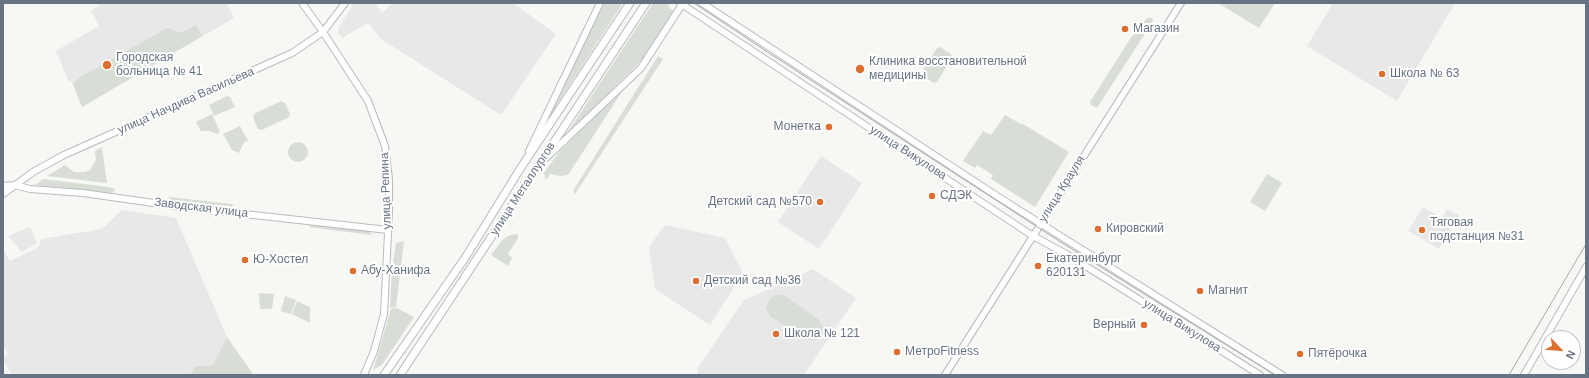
<!DOCTYPE html>
<html>
<head>
<meta charset="utf-8">
<style>
	body { margin:0 }
	#map { position:relative; width:1589px; height:378px; overflow:hidden; background:#f7f7f4; font-family:Arial,sans-serif }
	canvas { display:block }
	.frame { position:absolute; inset:0; border:4px solid #677384; pointer-events:none }
	.north { position:absolute; left:1541px; top:330px; width:40px; height:40px; box-sizing:border-box; background:#fff; border:1px solid #c2c7ce; border-radius:50%; rotate:116deg; font-size:11px; font-weight:700; line-height:16px; text-align:center; color:#677384 }
	.north::after { content:''; display:block; margin:auto; width:14px; height:18px; background:#dc6f2f; clip-path:polygon(50% 0,100% 100%,50% 72%,0 100%) }
</style>
</head>
<body>
<div id="map">
<canvas width="1589" height="378"></canvas>
<div class="frame"></div>
<div class="north">N</div>
</div>
<script>
const g = document.querySelector('canvas').getContext('2d');
g.lineJoin = 'round';
function paint(path, color) { g.fillStyle = color; g.fill(path, 'evenodd'); }
const poly = rows => new Path2D(rows.map(r => 'M' + r).join(''));
function stroke(path, color, width, dash) { g.strokeStyle = color; g.lineWidth = width; g.lineCap = dash ? 'butt' : 'round'; g.setLineDash(dash || []); g.stroke(path); }
function drawText(font, color, halo, rows, align = 'center') {
  g.font = font + ' Arial,sans-serif'; g.lineWidth = 4; g.setLineDash([]); g.textBaseline = 'middle'; g.strokeStyle = halo; g.fillStyle = color; for (const [text, x, y, turn = 0] of rows) {
    g.save(); g.translate(x, y); g.rotate((+turn || 0) * Math.PI / 180); g.textAlign = isNaN(turn) ? turn : align; if (halo) g.strokeText(text, 0, 0); g.fillText(text, 0, 0); g.restore();
  }
}
const built = poly([
	[97,3,227,3,234,18,82,107,72,82,68,80,56,51,99,26,91,10,99,6],
	[354,3,375,3,382,13,393,3,513,3,556,34,501,115,381,39,368,23,342,38,338,32,339,27],
	[1333,3,1455,3,1397,101,1307,46],
	[821,156,862,183,819,249,778,222],
	[1423,207,1442,218,1447,209,1459,215,1439,249,1408,231],
	[122,210,176,218,227,337,212,366,195,366,190,375,12,375,3,360,3,358,8,354,4,348,3,348,3,250,10,261,39,247,41,239,102,229],
	[665,225,725,238,743,273,710,325,655,289,649,247],
	[30,227,37,243,22,252,8,236],
	[813,269,856,298,804,375,698,375,697,369,744,300]
]);
const green = poly([
	[603,3,623,3,545,123],
	[653,3,668,4,670,9,674,11,673,15,643,59,565,136],
	[1218,3,1275,3,1259,28],
	[1147,18,1152,18,1153,21,1097,108,1091,105,1090,102,1132,36,1137,32],
	[196,25,202,36,82,107,73,84,79,78,167,28,181,33],
	[940,47,951,54,952,58,937,82,934,83,923,76,922,72,937,48],
	[658,56,663,59,575,194,573,191],
	[625,87,568,175,560,176,550,174,546,180,544,173,559,152],
	[227,96,230,97,235,107,214,116,209,105],
	[281,101,285,103,290,114,289,117,262,130,258,129,253,117,254,114],
	[212,114,220,132,216,134,210,131,201,131,196,122],
	[1005,115,1021,124,1023,124,1069,152,1035,207,991,179,993,175,977,165,975,168,963,161,983,131,991,135],
	[240,126,248,141,244,142,239,153,232,150,223,134],
	'288 152a10 10 0 1 1 20 0a10 10 0 1 1-20 0Z',
	[102,147,107,183,47,176,65,165,74,172,85,172,90,170,96,160,95,151],
	[1267,174,1282,183,1265,211,1250,202],
	[43,179,109,187,115,189,113,193,35,185],
	[169,197,233,204,232,207,169,200],
	[311,224,368,231,371,233,371,235,309,227],
	[518,234,518,238,508,254,512,258,508,266,491,255,503,239,510,235],
	[404,241,396,307,390,308,392,269,396,243],
	[259,293,274,294,272,309,260,309],
	[775,295,784,295,818,319,824,327,822,336,814,340,805,339,770,316,766,308,769,300],
	[285,296,296,300,291,314,281,311],
	[297,301,310,307,310,323,292,314],
	[397,308,414,317,382,365,373,370,391,309],
	[227,337,253,374,255,375,190,375,195,366,212,366]
]);
const secondary = poly([
	[302,3,323,32,368,101,385,146,389,179,389,213,384,314,374,351,364,375],
	[680,3,1033,236,1068,255,1260,375],
	[702,3,1000,198,1282,375],
	[529,151,600,3],
	[546,158,641,68,683,3],
	[3,186,15,185,30,189,83,193,182,207,388,230],
	[3,194,33,172,64,155,292,53,323,32,345,3],
	[945,375,1181,3],
	[1524,375,1586,267]
]);
const primary = poly([
	[384,375,465,258,520,169,630,3],
	[400,375,646,3]
]);
const tram = poly([
	[694,3,766,51,1059,241,1275,375],
	[1509,375,1586,244]
]);
const markers = [
	[1125,29,4,"#dc6f2f"],
	[107,65,5,"#dc6f2f"],
	[860,69,5,"#dc6f2f"],
	[1382,74,4,"#dc6f2f"],
	[829,127,4,"#dc6f2f"],
	[932,196,4,"#dc6f2f"],
	[820,202,4,"#dc6f2f"],
	[1098,229,4,"#dc6f2f"],
	[1422,230,4,"#dc6f2f"],
	[245,260,4,"#dc6f2f"],
	[1038,266,4,"#dc6f2f"],
	[353,271,4,"#dc6f2f"],
	[696,281,4,"#dc6f2f"],
	[1200,291,4,"#dc6f2f"],
	[1144,325,4,"#dc6f2f"],
	[776,334,4,"#dc6f2f"],
	[897,352,4,"#dc6f2f"],
	[1300,354,4,"#dc6f2f"]
];
const poiNames = [
	["Магазин",1133,29],
	["Городская",116,58],
	["больница № 41",116,72],
	["Клиника восстановительной",869,62],
	["медицины",869,76],
	["Школа № 63",1390,74],
	["Монетка",821,127,"right"],
	["СДЭК",940,196],
	["Детский сад №570",812,202,"right"],
	["Тяговая",1430,223],
	["подстанция №31",1430,237],
	["Кировский",1106,229],
	["Екатеринбург",1046,259],
	["620131",1046,273],
	["Ю-Хостел",253,260],
	["Абу-Ханифа",361,271],
	["Детский сад №36",704,281],
	["Магнит",1208,291],
	["Верный",1136,325,"right"],
	["Школа № 121",784,334],
	["МетроFitness",905,352],
	["Пятёрочка",1308,354]
];
const streetNames = [
	["улица Начдива Васильева",186,101,-24],
	["улица Викулова",908,153,33],
	["улица Металлургов",523,189,-57],
	["улица Крауля",1062,189,-58],
	["улица Репина",386,191,-92],
	["Заводская улица",201,208,7],
	["улица Викулова",1182,326,32]
];
paint(built, '#e7e8e7');
paint(green, '#d8ded5');
stroke(secondary, '#b8bbc0', 8);
stroke(primary, '#b6b9be', 9);
stroke(secondary, '#fff', 6);
stroke(primary, '#fff', 7);
stroke(tram, '#a6aab0', 1);
for (const [x, y, r, color] of markers) { const dot = new Path2D(); dot.arc(x, y, r, 0, 2 * Math.PI); g.fillStyle = color; g.fill(dot); stroke(dot, '#fff', 1.5); }
drawText('12px', '#677384', '#fff', poiNames, 'left');
drawText('12px', '#677384', '#fff', streetNames);
</script>
</body>
</html>
